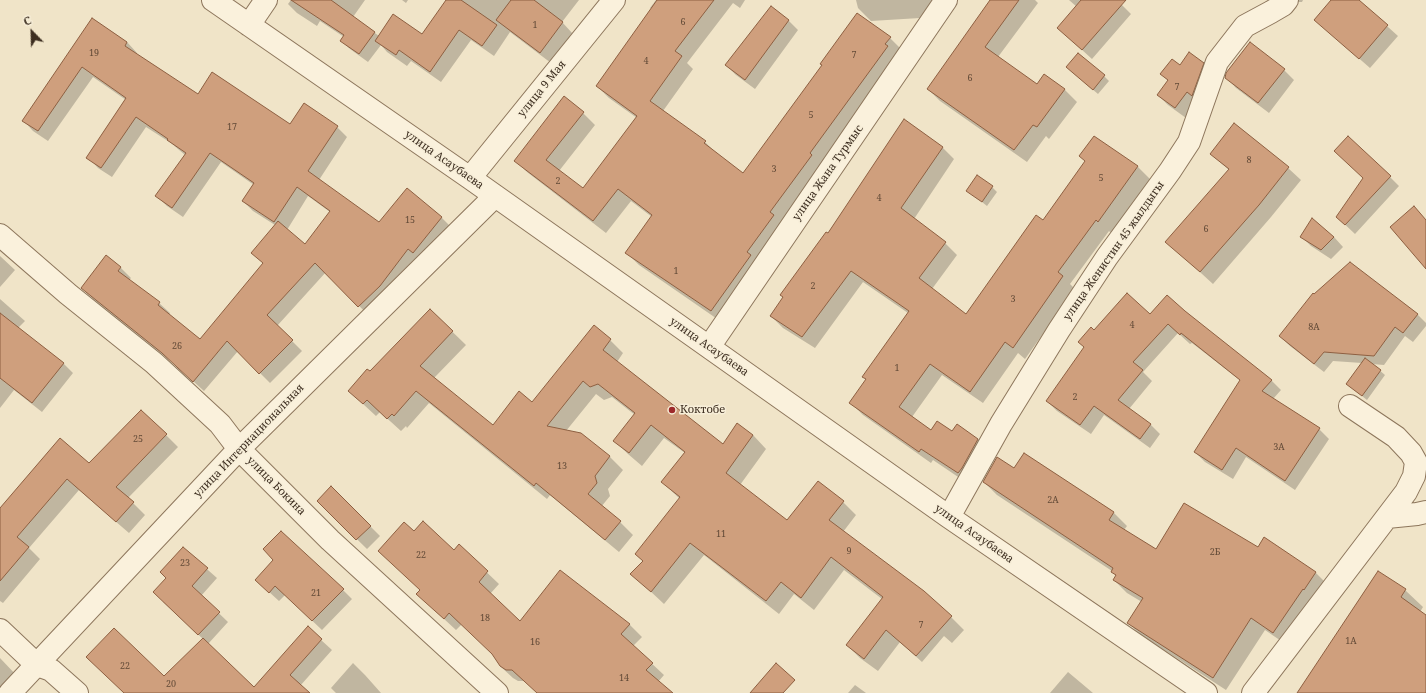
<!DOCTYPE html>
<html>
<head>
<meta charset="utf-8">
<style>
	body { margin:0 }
	#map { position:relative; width:1426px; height:693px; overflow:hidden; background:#f0e4c8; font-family:"Noto Serif",serif }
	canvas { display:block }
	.north { position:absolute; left:12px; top:12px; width:40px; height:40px; -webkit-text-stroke:3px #f7eed8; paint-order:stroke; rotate:337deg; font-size:11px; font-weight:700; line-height:16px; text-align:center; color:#3d2e20 }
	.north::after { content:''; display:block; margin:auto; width:14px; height:18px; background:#3d2e20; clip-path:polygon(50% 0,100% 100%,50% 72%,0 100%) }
</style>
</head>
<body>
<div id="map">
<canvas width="1426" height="693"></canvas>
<div class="north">С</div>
</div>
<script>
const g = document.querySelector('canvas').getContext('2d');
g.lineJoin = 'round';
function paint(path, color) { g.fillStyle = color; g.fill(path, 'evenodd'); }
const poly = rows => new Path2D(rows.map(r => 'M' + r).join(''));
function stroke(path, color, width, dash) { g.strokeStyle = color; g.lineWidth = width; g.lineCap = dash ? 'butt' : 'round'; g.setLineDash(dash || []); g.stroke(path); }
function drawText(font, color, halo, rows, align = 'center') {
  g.font = font + ' "Noto Serif",serif'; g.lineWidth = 3; g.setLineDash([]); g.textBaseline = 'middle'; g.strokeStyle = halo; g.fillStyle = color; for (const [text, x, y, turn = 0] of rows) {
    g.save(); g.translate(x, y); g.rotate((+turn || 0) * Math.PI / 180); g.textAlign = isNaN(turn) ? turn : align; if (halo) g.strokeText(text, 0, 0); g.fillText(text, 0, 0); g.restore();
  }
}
const shadow = poly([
	[291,0,365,0,353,17,379,36,423,35,447,0,579,0,562,22,573,34,551,63,510,32,494,56,471,40,441,82,411,61,407,66,387,52,381,45,368,62,350,49,341,41,344,37,320,21,317,26,297,13,288,4],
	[402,0,408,0,406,3],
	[656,0,745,0,740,8,733,3,687,63,693,69,663,111,705,142,717,154,743,175,890,38,902,50,723,323,639,265,627,253,652,217,631,201,606,233,527,172,515,160,583,113,595,125,559,171,583,189,637,118,609,98,597,86,652,9,650,8],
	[856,0,934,0,920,18,871,21,858,8],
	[992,0,1035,0,1038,3,998,57,1037,85,1045,75,1065,90,1077,102,1049,139,1046,136,1027,162,940,101,928,89],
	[1069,0,1117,0,1131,14,1092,59,1058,28,1077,7],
	[1283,0,1303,0,1302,2,1297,2],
	[1333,0,1358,0,1398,36,1370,68,1315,20],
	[93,19,127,42,137,53,136,54,198,95,290,126,337,127,347,137,319,180,379,224,407,190,442,218,452,228,369,316,326,272,277,326,302,351,270,383,238,351,204,391,173,363,93,299,82,288,106,257,121,268,131,278,129,280,159,303,170,313,169,315,200,340,264,264,252,253,275,225,253,211,243,201,254,185,221,162,183,217,167,206,157,196,185,155,171,143,146,127,112,177,98,168,88,157,126,100,93,77,48,141,33,131,23,120],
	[308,196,330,212,305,245,287,230],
	[788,20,798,30,755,89,736,75,726,65],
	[1203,63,1213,74,1197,102,1186,118,1168,105,1158,95,1168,81,1162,74,1180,66],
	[1284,70,1294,80,1269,113,1236,88,1226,77],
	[1072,72,1104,76,1109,81,1098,94],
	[1094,138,1138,167,1150,179,1111,233,1109,231,1070,284,1075,289,1025,359,1018,353,983,403,942,375,912,417,932,431,952,433,957,426,978,439,990,451,970,485,933,460,931,463,863,415,851,403,867,380,908,313,863,282,815,348,783,328,771,316,828,234,942,147,954,159,914,219,945,243,957,255,932,289,967,316,1043,222,1086,162],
	[1211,154,1288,168,1301,180,1271,217,1213,284,1167,242,1229,170],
	[1390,177,1399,186,1355,234,1337,217,1364,178],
	[992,187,997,192,987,206,967,190],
	[1302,237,1334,237,1343,247,1331,259,1311,246],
	[0,256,15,270,0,287],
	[1350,264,1418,315,1426,323,1426,326,1413,342,1405,336,1384,365,1372,364,1385,375,1367,400,1347,384,1362,363,1333,361,1324,372,1290,346,1280,336,1314,296],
	[0,299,25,321,18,328,63,363,73,373,42,412,14,390,0,408],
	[430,310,466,345,434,378,493,427,532,403,610,340,623,353,617,362,723,445,753,435,766,449,740,485,788,521,843,502,856,515,843,532,951,617,964,630,952,643,944,636,922,662,900,642,878,671,860,658,847,645,882,599,844,570,814,610,794,594,779,614,704,555,664,604,632,574,643,561,636,554,680,499,662,482,685,453,664,438,642,466,628,454,615,441,635,415,612,397,604,400,596,394,566,431,581,434,610,457,623,470,608,489,610,496,601,507,620,522,633,535,619,552,550,495,547,499,429,403,407,428,406,426,401,431,380,412,376,416,349,391,370,373],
	[1184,311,1271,380,1281,390,1273,399,1319,429,1329,439,1295,490,1246,457,1233,479,1205,462,1195,452,1241,381,1192,343,1190,344,1178,333,1143,372,1152,381,1129,409,1150,424,1160,434,1150,448,1104,415,1091,434,1057,411,1047,401,1085,347,1094,331,1151,315],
	[166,435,178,447,128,498,145,515,129,533,79,490,29,548,40,559,3,603,0,601,0,510,89,465],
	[1025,454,1114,513,1127,526,1124,530,1157,550,1258,548,1315,572,1328,585,1287,645,1265,630,1226,690,1141,635,1128,623,1142,602,1127,593,1114,580,1116,576,1112,571,997,495,984,482,1014,469],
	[331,487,380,536,367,549,318,501],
	[414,532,454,552,459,546,499,584,490,594,520,623,560,571,630,625,642,637,633,646,664,675,658,682,671,693,538,693,525,681,518,681,513,678,500,666,494,654,462,624,456,630,417,594,421,590],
	[183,548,217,578,201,596,228,622,208,644,258,693,125,693,164,677,203,639,163,602,167,579],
	[256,580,343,590,352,599,322,630,285,595,279,601],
	[1405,590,1423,607,1420,612,1426,616,1426,693,1298,693],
	[308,628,332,650,300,686,308,693,268,693],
	[0,658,18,677,0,693],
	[353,663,365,675,381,693,336,693,331,688],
	[1068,672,1093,693,1050,693],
	[855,685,866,693,848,693]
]);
const building = poly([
	[291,0,331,0,375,32,359,54,340,41,344,35,291,0],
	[446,0,461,0,497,25,482,46,459,30,430,72,399,50,396,55,375,41,393,14,422,34,446,0],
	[511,0,534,0,563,22,540,53,496,20,511,0],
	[657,0,714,0,675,51,682,56,650,101,706,141,704,143,743,173,822,65,820,64,857,13,891,37,885,44,888,46,810,153,812,155,770,212,774,215,747,252,751,255,711,311,625,253,652,215,618,189,593,221,514,161,564,96,584,112,546,160,583,188,637,116,596,86,657,0],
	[990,0,1019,0,985,47,1037,84,1044,74,1065,89,1037,127,1033,125,1014,150,927,89,990,0],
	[1081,0,1126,0,1082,50,1057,28,1081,0],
	[1331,0,1359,0,1388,25,1359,59,1314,20,1331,0],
	[771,6,789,20,745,80,725,65,771,6],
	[92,18,127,42,125,46,198,94,212,72,290,124,304,103,338,126,308,171,379,222,407,188,442,217,413,253,408,249,380,286,358,307,315,263,267,315,293,340,259,374,227,341,193,382,162,353,81,288,106,255,121,267,118,271,160,302,158,305,200,339,263,263,251,253,278,221,305,244,330,211,297,187,274,222,242,201,254,183,210,153,172,208,155,196,186,153,167,140,168,139,136,117,101,168,86,158,126,98,82,67,38,131,22,121,92,18],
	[1250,42,1285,69,1258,103,1225,78,1226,73,1250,42],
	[1189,52,1204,63,1192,96,1187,92,1175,108,1157,95,1168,80,1160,74,1172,59,1180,65,1189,52],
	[1078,53,1105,75,1093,90,1066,67,1078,53],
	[904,119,943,147,901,208,946,242,919,278,966,314,1036,215,1043,220,1085,161,1079,156,1094,136,1138,166,1098,222,1096,220,1058,272,1063,276,1013,348,1005,342,970,392,930,364,899,407,931,430,937,421,952,431,957,424,978,439,962,468,958,473,921,449,919,452,849,403,866,379,862,377,909,311,851,271,802,337,770,316,783,297,780,295,826,232,828,233,904,119],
	[1234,123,1289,167,1259,205,1200,272,1165,242,1229,169,1210,154,1234,123],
	[1348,136,1391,176,1345,225,1336,217,1363,178,1334,151,1348,136],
	[977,175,993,186,982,202,966,191,977,175],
	[1414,206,1426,220,1426,269,1390,227,1414,206],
	[1312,218,1334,237,1321,250,1300,237,1312,218],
	[1350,262,1418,314,1403,333,1395,327,1374,356,1324,352,1314,364,1279,336,1313,293,1314,294,1350,262],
	[1127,293,1150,314,1167,295,1185,311,1272,380,1262,391,1320,428,1285,481,1236,448,1222,470,1194,452,1240,380,1181,333,1180,335,1168,324,1133,362,1143,370,1118,400,1151,424,1140,439,1094,406,1080,425,1046,401,1084,347,1078,342,1091,327,1094,330,1127,293],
	[430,309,453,331,420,366,493,425,519,391,532,402,594,325,611,339,603,350,723,444,737,423,753,435,726,473,787,520,818,481,844,501,829,520,924,591,952,616,916,656,886,630,864,659,846,645,883,597,831,557,801,598,781,582,766,601,690,543,651,592,630,574,643,561,635,554,680,497,661,482,685,452,651,425,629,453,613,441,635,413,598,384,590,387,583,381,547,426,581,433,610,456,595,476,597,483,588,494,621,521,605,540,536,483,534,486,416,391,394,416,392,414,387,419,367,400,363,404,348,391,367,369,370,371,430,309],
	[0,313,64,363,32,403,0,378,0,313],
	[1365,358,1381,370,1362,396,1346,384,1365,358],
	[141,410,167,434,116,487,134,502,116,522,67,479,17,537,29,547,0,581,0,508,60,438,89,463,141,410],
	[1024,453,1114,512,1109,520,1156,549,1184,503,1258,547,1264,537,1316,572,1304,590,1303,589,1273,633,1251,618,1213,678,1127,623,1143,598,1113,580,1116,575,1111,572,1113,568,983,482,997,457,1014,468,1024,453],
	[331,486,371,526,356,540,317,501,331,486],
	[423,521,454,550,459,544,488,571,479,582,520,621,560,570,630,624,621,634,653,663,646,670,673,693,537,693,512,670,506,670,500,666,492,654,449,613,444,619,416,594,420,590,378,551,404,522,414,531,423,521],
	[281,531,344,589,312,621,275,586,269,593,255,580,273,560,263,549,281,531],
	[183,547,208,568,192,586,220,612,198,635,153,592,166,578,160,572,183,547],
	[1378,571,1406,589,1401,597,1426,615,1426,693,1297,693,1378,571],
	[308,626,322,639,290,675,310,693,124,693,86,657,114,628,164,676,203,638,254,687,308,626],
	[776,663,795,680,783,693,750,693,776,663]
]);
const minor = poly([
	[213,0,470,178,949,517,1206,693],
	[249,25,266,0],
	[470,178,614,0],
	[0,235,68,294,154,363,220,424,239,449,330,540,497,693],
	[709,347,946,0],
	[949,517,1001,424,1059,330,1107,257,1170,171,1189,142,1217,62,1245,26,1271,12,1283,5,1287,0],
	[1387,517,1417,514,1426,512],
	[0,630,37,665,51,670,77,693],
	[10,693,239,449,495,196],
	[1253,693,1406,492,1414,476,1416,462,1411,453,1396,437,1350,406]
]);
const markers = [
	[672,410,4,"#9e2a2b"]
];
const numberNames = [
	["6",683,22],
	["1",535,25],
	["19",94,53],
	["7",854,55],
	["4",646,61],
	["6",970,78],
	["7",1177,87],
	["5",811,115],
	["17",232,127],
	["8",1249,160],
	["3",774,169],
	["5",1101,178],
	["2",558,181],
	["4",879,198],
	["15",410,220],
	["6",1206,229],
	["1",676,271],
	["2",813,286],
	["3",1013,299],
	["4",1132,325],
	["8А",1314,327],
	["26",177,346],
	["1",897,368],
	["2",1075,397],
	["25",138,439],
	["3А",1279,447],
	["13",562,466],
	["2А",1053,500],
	["11",721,534],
	["9",849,551],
	["2Б",1215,552],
	["22",421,555],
	["23",185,563],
	["21",316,593],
	["18",485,618],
	["7",921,625],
	["1А",1351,641],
	["16",535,642],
	["22",125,666],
	["14",624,678],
	["20",171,684]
];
const streetNames = [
	["улица 9 Мая",542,89,-51],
	["улица Асаубаева",444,160,35],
	["улица Жана Турмыс",828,173,-55],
	["улица Женистин 45 жылдыгы",1114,251,-55],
	["улица Асаубаева",709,347,35],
	["улица Интернациональная",249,441,-46],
	["улица Бокина",276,486,45],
	["улица Асаубаева",974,534,35]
];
const poiNames = [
	["Коктобе",680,410]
];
paint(shadow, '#0003');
paint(building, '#cf9f7d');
stroke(building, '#8d5f41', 1);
stroke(minor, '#8d765c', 24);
stroke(minor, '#faf1dc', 22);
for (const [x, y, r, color] of markers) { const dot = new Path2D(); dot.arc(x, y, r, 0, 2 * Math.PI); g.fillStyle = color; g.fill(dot); stroke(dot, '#f7eed8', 1.5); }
drawText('9px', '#624a37', null, numberNames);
drawText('11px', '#3d2e20', '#f7eed8', streetNames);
drawText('11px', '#3d2e20', '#f7eed8', poiNames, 'left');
</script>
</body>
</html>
